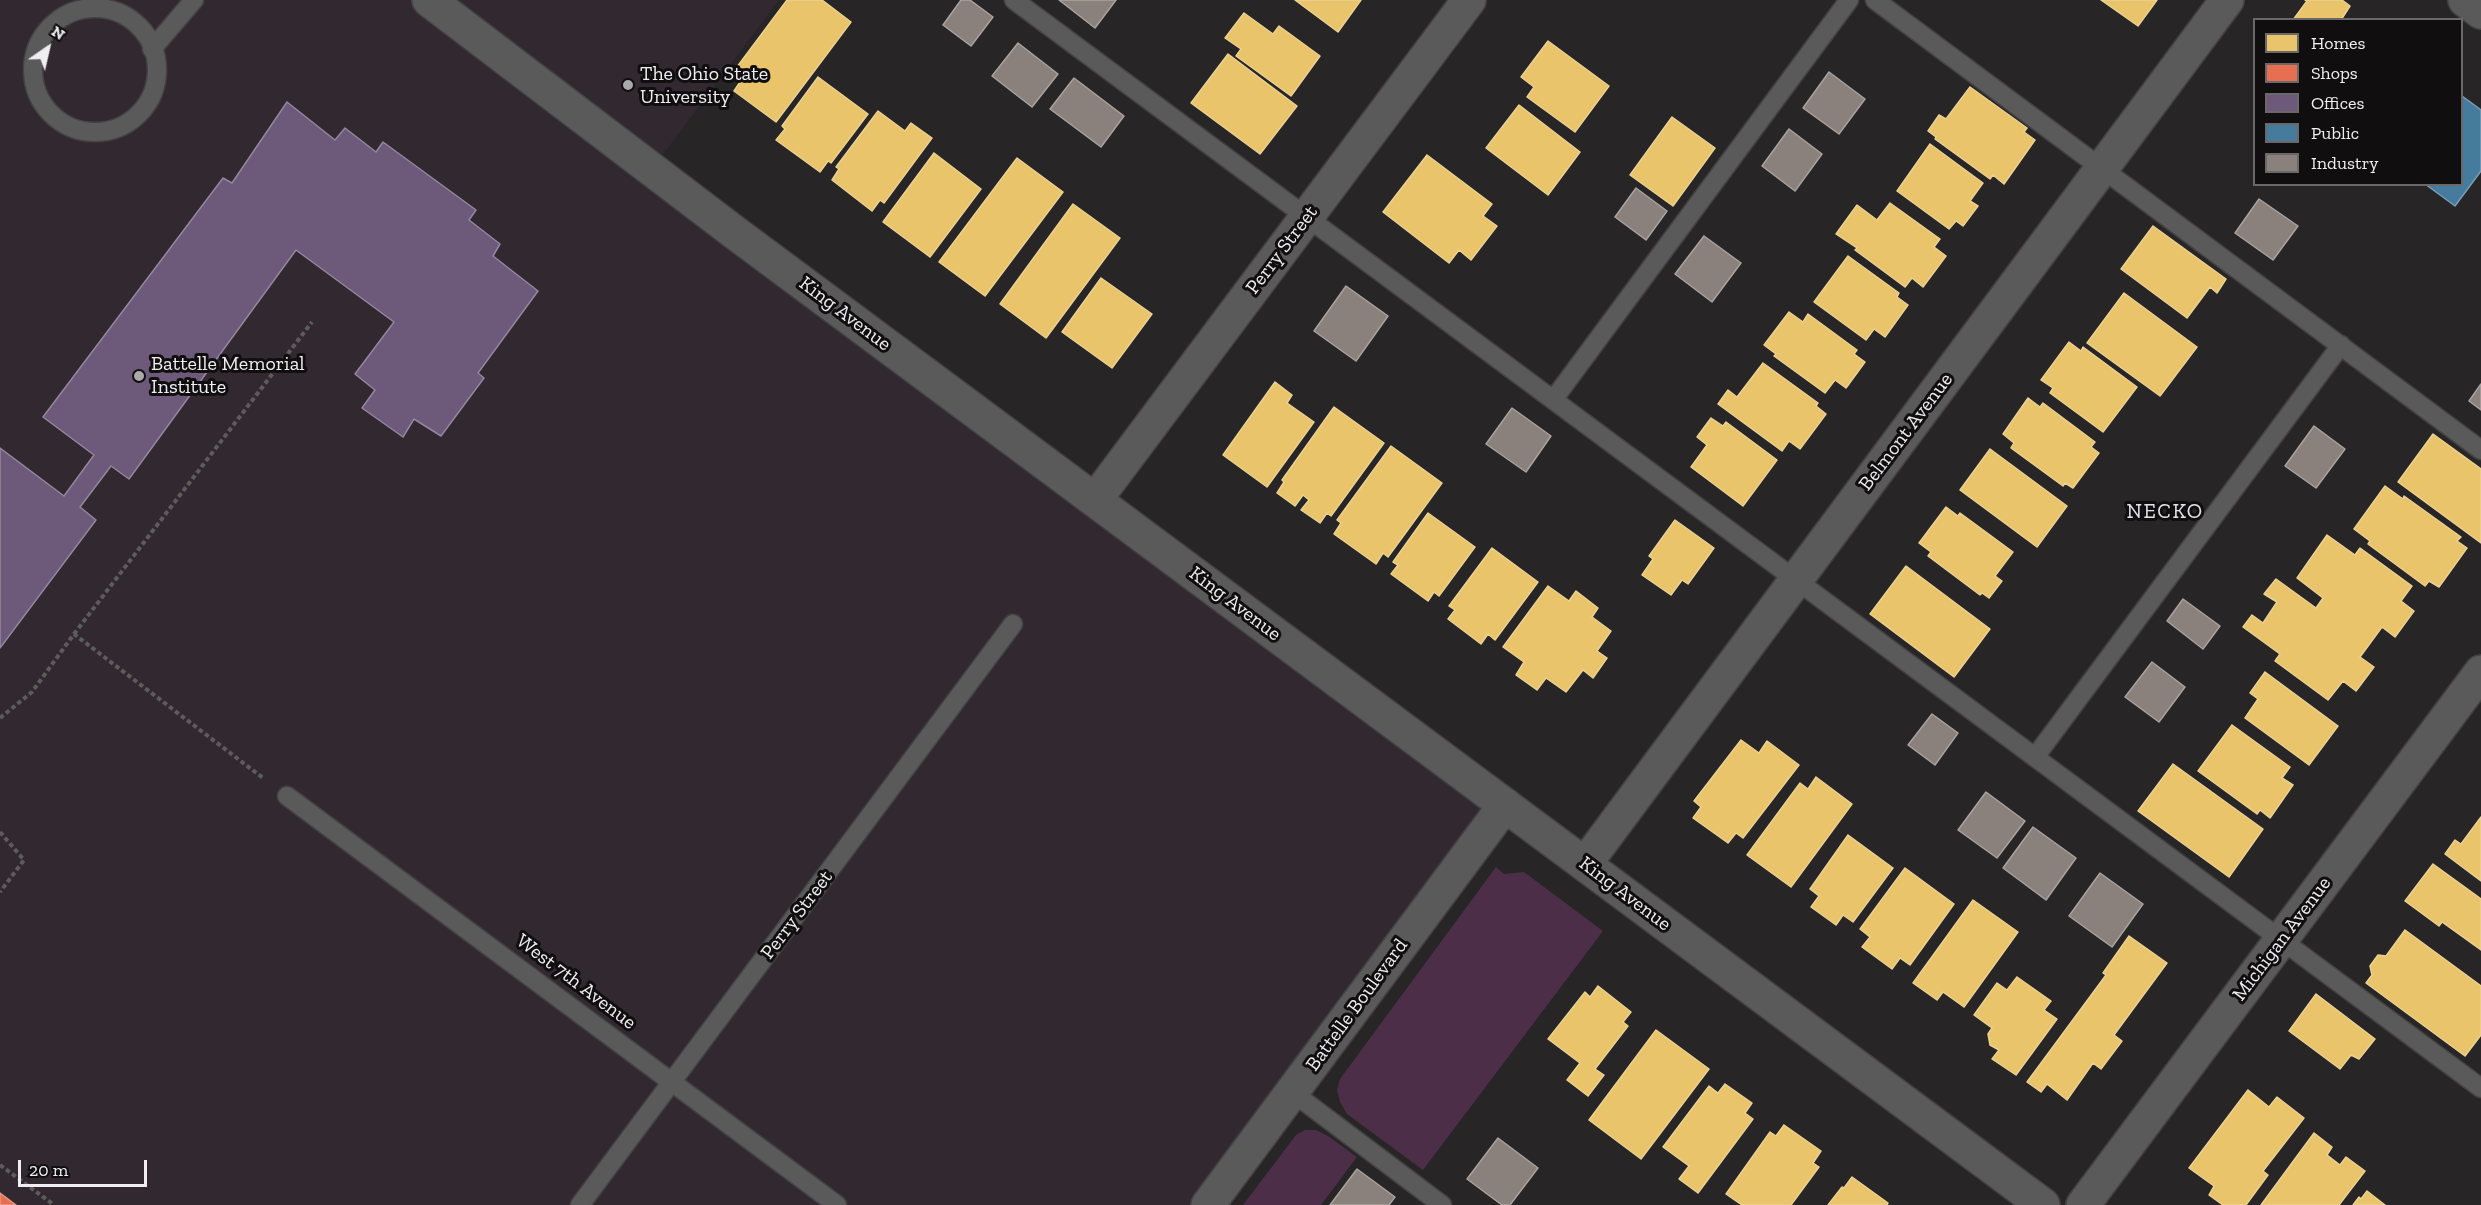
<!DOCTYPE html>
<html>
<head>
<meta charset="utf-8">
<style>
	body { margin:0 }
	#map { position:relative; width:2481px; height:1205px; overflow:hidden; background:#272526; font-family:"Zilla Slab",serif }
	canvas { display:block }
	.legend { position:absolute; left:2253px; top:18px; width:210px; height:168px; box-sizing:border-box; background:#100e0f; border:2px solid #6a6869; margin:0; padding:8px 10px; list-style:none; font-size:18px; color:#f1eef1 }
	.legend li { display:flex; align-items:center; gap:12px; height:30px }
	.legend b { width:30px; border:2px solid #6a6869 }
	.north { position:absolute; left:18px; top:18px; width:60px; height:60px; -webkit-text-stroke:4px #100e0f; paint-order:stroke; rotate:34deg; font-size:16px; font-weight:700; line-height:24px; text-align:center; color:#f1eef1 }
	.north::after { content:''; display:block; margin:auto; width:21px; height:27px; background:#f1eef1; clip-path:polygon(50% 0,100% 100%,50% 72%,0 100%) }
	.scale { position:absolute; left:18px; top:1160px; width:129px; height:27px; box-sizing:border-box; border:3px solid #f1eef1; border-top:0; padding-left:8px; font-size:18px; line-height:21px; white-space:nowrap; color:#f1eef1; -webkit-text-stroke:4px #100e0f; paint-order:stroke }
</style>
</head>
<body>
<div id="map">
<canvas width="2481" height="1205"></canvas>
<ul class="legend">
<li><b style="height:16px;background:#e9c46a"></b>Homes</li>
<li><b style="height:16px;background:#e76f51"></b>Shops</li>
<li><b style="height:16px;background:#6d597a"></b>Offices</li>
<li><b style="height:16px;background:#457b9d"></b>Public</li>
<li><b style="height:16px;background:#8a817c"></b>Industry</li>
</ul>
<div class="north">N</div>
<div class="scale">20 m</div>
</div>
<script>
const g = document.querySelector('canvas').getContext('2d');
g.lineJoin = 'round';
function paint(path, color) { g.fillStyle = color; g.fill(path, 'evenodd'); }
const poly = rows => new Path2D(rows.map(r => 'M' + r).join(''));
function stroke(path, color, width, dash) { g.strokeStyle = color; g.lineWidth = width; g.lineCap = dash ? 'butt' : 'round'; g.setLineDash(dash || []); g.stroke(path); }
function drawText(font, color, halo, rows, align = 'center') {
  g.font = font + ' "Zilla Slab",serif'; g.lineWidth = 6; g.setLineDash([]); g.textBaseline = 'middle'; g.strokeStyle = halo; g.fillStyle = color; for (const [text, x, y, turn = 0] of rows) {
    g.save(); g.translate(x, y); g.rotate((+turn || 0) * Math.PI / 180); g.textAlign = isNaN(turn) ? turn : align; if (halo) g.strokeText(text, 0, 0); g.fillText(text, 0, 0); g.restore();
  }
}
const built = poly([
	[0,0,779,0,652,169,1505,805,1208,1205,0,1205]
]);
const green = poly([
	[1496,867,1504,874,1524,872,1603,931,1423,1170,1347,1114,1340,1102,1337,1090,1340,1079],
	[1305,1130,1316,1130,1328,1136,1357,1157,1321,1205,1243,1205,1296,1135]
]);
const homes = poly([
	[787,0,822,0,851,22,776,122,734,91,740,82,731,75,787,0],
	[1295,0,1361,0,1338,32,1295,0],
	[2101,0,2157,0,2138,26,2101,0],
	[2305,0,2342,0,2350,6,2341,20,2293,20,2307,1,2305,0],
	[1244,13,1273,34,1279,26,1320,56,1291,96,1236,56,1241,49,1225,38,1244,13],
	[1548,41,1609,86,1575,132,1527,97,1534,87,1521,77,1548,41],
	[1228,54,1297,106,1260,154,1191,103,1228,54],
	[818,77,868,114,831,163,828,161,820,172,776,140,785,129,782,126,818,77],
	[1970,87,2027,128,2024,132,2035,140,2004,184,1993,175,1990,179,1935,139,1936,137,1928,131,1939,115,1946,119,1970,87],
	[1519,105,1580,152,1548,195,1486,148,1519,105],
	[878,111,905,131,911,123,932,138,884,203,880,200,872,211,832,180,839,169,836,167,878,111],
	[1672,117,1715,148,1673,206,1630,175,1672,117],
	[1930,144,1983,183,1970,201,1978,206,1963,226,1956,221,1949,229,1897,191,1930,144],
	[934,153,981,189,930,257,883,222,934,153],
	[1427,155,1492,204,1483,216,1497,226,1471,260,1459,250,1449,263,1383,212,1427,155],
	[1017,158,1063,192,985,296,939,262,1017,158],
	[1890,203,1940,239,1934,247,1946,256,1923,287,1912,278,1905,287,1855,250,1857,248,1836,234,1857,205,1877,220,1890,203],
	[1073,204,1120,238,1046,338,1000,304,1073,204],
	[2153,226,2226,279,2217,293,2210,287,2187,318,2121,269,2153,226],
	[1848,256,1899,293,1897,297,1908,305,1885,337,1874,329,1866,340,1814,302,1848,256],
	[1101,278,1152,314,1112,368,1062,332,1101,278],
	[2124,293,2197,347,2160,396,2087,343,2124,293],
	[1789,312,1803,322,1808,314,1857,350,1854,354,1865,362,1846,388,1835,380,1825,393,1774,356,1776,354,1764,345,1789,312],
	[2069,342,2081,351,2083,347,2137,387,2103,432,2050,393,2053,388,2041,380,2069,342],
	[1763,363,1818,403,1816,406,1826,414,1800,449,1789,441,1782,451,1718,404,1728,390,1737,397,1763,363],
	[1275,382,1292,395,1287,403,1314,422,1267,487,1223,455,1275,382],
	[2028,398,2040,407,2043,403,2095,442,2091,447,2099,453,2073,488,2065,483,2063,486,2011,448,2014,443,2003,434,2028,398],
	[1334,407,1384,443,1331,516,1327,513,1320,523,1301,510,1309,500,1303,495,1295,506,1277,493,1284,482,1282,480,1334,407],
	[1711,418,1723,426,1726,422,1777,460,1743,506,1691,467,1707,445,1697,437,1711,418],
	[2433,434,2481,469,2481,543,2398,482,2433,434],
	[1391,446,1442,483,1388,557,1383,553,1376,564,1334,534,1341,523,1337,520,1391,446],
	[1990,449,2067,506,2037,547,1960,490,1990,449],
	[2385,486,2403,499,2404,496,2461,537,2457,541,2467,548,2439,587,2429,581,2425,586,2368,544,2370,541,2354,529,2385,486],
	[1946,507,1958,516,1960,513,2013,552,1995,576,2002,581,1989,598,1982,593,1980,595,1928,556,1931,552,1919,543,1946,507],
	[1428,513,1475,547,1439,596,1434,592,1428,601,1391,574,1398,565,1393,562,1428,513],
	[1675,520,1714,548,1688,584,1682,580,1671,595,1642,575,1653,559,1649,556,1675,520],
	[2327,535,2355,555,2360,548,2412,586,2401,601,2414,611,2395,637,2382,627,2360,657,2374,667,2356,691,2343,681,2328,700,2275,661,2280,654,2243,627,2252,615,2263,623,2277,602,2264,594,2276,579,2316,608,2323,598,2297,578,2327,535],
	[1492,548,1538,582,1495,640,1488,634,1481,644,1448,619,1455,610,1449,606,1492,548],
	[1906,566,1990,629,1954,677,1870,614,1906,566],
	[1548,586,1569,601,1576,591,1598,608,1592,617,1611,631,1597,651,1607,658,1593,678,1583,670,1566,692,1546,678,1537,690,1516,675,1524,662,1503,647,1548,586],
	[2265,672,2338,726,2309,765,2245,718,2258,699,2250,693,2265,672],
	[2232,725,2290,767,2282,778,2293,785,2270,818,2260,810,2257,814,2198,771,2232,725],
	[1741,740,1759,753,1767,741,1799,765,1743,838,1736,833,1728,843,1693,818,1701,807,1694,801,1741,740],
	[2173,764,2263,829,2229,877,2138,811,2173,764],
	[1816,777,1852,804,1791,887,1747,855,1800,783,1808,789,1816,777],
	[2481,817,2481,881,2445,854,2455,840,2461,844,2481,817],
	[1848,835,1893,868,1853,922,1843,915,1836,925,1811,907,1819,896,1810,889,1848,835],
	[2433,864,2481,899,2481,950,2442,922,2439,926,2405,901,2433,864],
	[1905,868,1954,904,1910,965,1900,958,1892,969,1862,947,1870,937,1860,929,1905,868],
	[1973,900,2018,932,1964,1007,1943,992,1937,1000,1913,983,1973,900],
	[2405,930,2481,986,2481,1035,2465,1056,2366,983,2372,975,2370,966,2378,955,2386,956,2405,930],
	[2129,936,2167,963,2114,1035,2122,1041,2101,1069,2093,1063,2067,1100,2047,1084,2041,1092,2027,1082,2106,975,2103,973,2129,936],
	[2017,977,2051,1001,2044,1010,2057,1019,2016,1075,1992,1059,1999,1050,1990,1045,1988,1034,1992,1028,1974,1015,1997,983,2007,990,2017,977],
	[1598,986,1631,1012,1623,1022,1628,1026,1595,1069,1604,1075,1588,1096,1567,1080,1580,1063,1548,1039,1585,992,1590,997,1598,986],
	[2316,994,2375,1039,2359,1059,2351,1055,2340,1069,2289,1031,2316,994],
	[1656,1030,1709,1069,1641,1159,1589,1120,1656,1030],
	[1725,1084,1752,1103,1745,1113,1753,1119,1698,1193,1679,1179,1689,1166,1663,1147,1709,1086,1718,1093,1725,1084],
	[2248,1090,2269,1107,2277,1097,2304,1118,2263,1171,2268,1175,2246,1205,2223,1205,2209,1195,2214,1186,2189,1168,2248,1090],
	[1784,1125,1821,1151,1813,1163,1819,1167,1791,1205,1742,1205,1726,1194,1770,1132,1776,1136,1784,1125],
	[2314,1133,2332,1147,2327,1155,2340,1165,2346,1157,2365,1171,2339,1205,2261,1205,2314,1133],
	[1852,1177,1888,1203,1887,1205,1828,1205,1842,1187,1844,1188,1852,1177],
	[2367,1191,2385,1205,2353,1205,2359,1197,2361,1199,2367,1191]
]);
const shops = poly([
	[0,1193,16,1205,0,1205,0,1193]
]);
const offices = poly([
	[287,102,335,140,345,128,376,152,383,142,476,210,469,220,500,244,493,256,538,291,478,373,484,378,441,436,414,419,403,437,362,408,375,390,355,374,394,322,296,250,129,479,111,466,80,507,96,520,0,648,0,448,64,496,94,455,43,417,223,178,232,183,287,102]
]);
const public = poly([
	[2462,96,2481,110,2481,171,2455,206,2425,184,2462,184,2462,96]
]);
const industry = poly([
	[961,0,970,0,993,17,971,46,943,25,961,0],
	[1059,0,1116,0,1095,28,1059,0],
	[1018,43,1058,74,1032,107,992,76,1018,43],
	[1829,72,1865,99,1839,134,1803,108,1829,72],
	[1074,78,1124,116,1101,147,1050,109,1074,78],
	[1789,129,1822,154,1795,191,1762,166,1789,129],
	[1636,188,1667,211,1646,240,1615,217,1636,188],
	[2259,199,2298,226,2273,260,2235,233,2259,199],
	[1704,236,1741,263,1712,302,1675,274,1704,236],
	[1346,286,1388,316,1356,361,1314,331,1346,286],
	[2481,384,2481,410,2469,401,2481,384],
	[1512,408,1551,436,1526,472,1486,444,1512,408],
	[2314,426,2345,449,2316,488,2285,466,2314,426],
	[2183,599,2220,626,2203,649,2167,621,2183,599],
	[2152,662,2185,687,2159,722,2125,697,2152,662],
	[1932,714,1958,733,1935,765,1908,745,1932,714],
	[1986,792,2025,821,1997,858,1958,830,1986,792],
	[2033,827,2076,858,2046,900,2003,868,2033,827],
	[2100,873,2143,904,2112,947,2069,916,2100,873],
	[1498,1138,1538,1168,1510,1205,1502,1205,1467,1179,1498,1138],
	[1357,1169,1395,1197,1389,1205,1330,1205,1357,1169]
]);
const path = poly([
	[74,634,312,322],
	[0,718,32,692,74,634,263,778],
	[0,832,24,860,0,892],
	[0,1165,54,1205]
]);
const service = poly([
	[1014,0,2481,1088],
	[1875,0,2481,450],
	'33 70a62 62 0 1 1 124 0a62 62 0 1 1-124 0Z',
	[152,49,194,0],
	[1553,400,1849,0],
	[2035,757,2341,345],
	[287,796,837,1205],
	[1292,1092,1442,1205],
	[580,1205,1013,624]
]);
const minor = poly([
	[2465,0,2481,12],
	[1095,500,1469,0],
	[1585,864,2227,0],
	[1208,1205,1505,805],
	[2083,1205,2481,672]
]);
const tertiary = poly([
	[429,0,734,232,2043,1205]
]);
const markers = [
	[628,85,6,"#aaa8aa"],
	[139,376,6,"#aaa8aa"]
];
const poiNames = [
	["The Ohio State",640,74],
	["University",640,97],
	["Battelle Memorial",151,364],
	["Institute",151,387]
];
const streetNames = [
	["Perry Street",1282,250,-53],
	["King Avenue",845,314,37],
	["Belmont Avenue",1906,432,-53],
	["King Avenue",1235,604,37],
	["King Avenue",1625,894,37],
	["Perry Street",797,915,-53],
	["Michigan Avenue",2282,939,-53],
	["West 7th Avenue",576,982,37],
	["Battelle Boulevard",1357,1005,-54]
];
const neighbourhoodNames = [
	["NECKO",2165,512]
];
paint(built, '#312830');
paint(green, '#4d2e48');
paint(homes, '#e9c46a');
stroke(homes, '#ebd192', 1.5);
paint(shops, '#e76f51');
stroke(shops, '#ea9581', 1.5);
paint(offices, '#6d597a');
stroke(offices, '#95869e', 1.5);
paint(public, '#457b9d');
stroke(public, '#799eb6', 1.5);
paint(industry, '#8a817c');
stroke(industry, '#a9a29f', 1.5);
stroke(service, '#434142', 21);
stroke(minor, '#434142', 36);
stroke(tertiary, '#434142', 36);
stroke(path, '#5d5c5d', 4, [4.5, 3]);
stroke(service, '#5a5a5a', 18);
stroke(minor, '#5a5a5a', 33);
stroke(tertiary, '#5a5a5a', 33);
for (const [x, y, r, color] of markers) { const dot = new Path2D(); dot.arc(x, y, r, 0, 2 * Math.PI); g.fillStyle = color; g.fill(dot); stroke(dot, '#100e0f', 2); }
drawText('20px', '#f1eef1', '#100e0f', poiNames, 'left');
drawText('20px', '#f1eef1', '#100e0f', streetNames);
g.letterSpacing = '1.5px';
drawText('21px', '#e8e2e7', '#100e0f', neighbourhoodNames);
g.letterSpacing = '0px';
</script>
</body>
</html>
